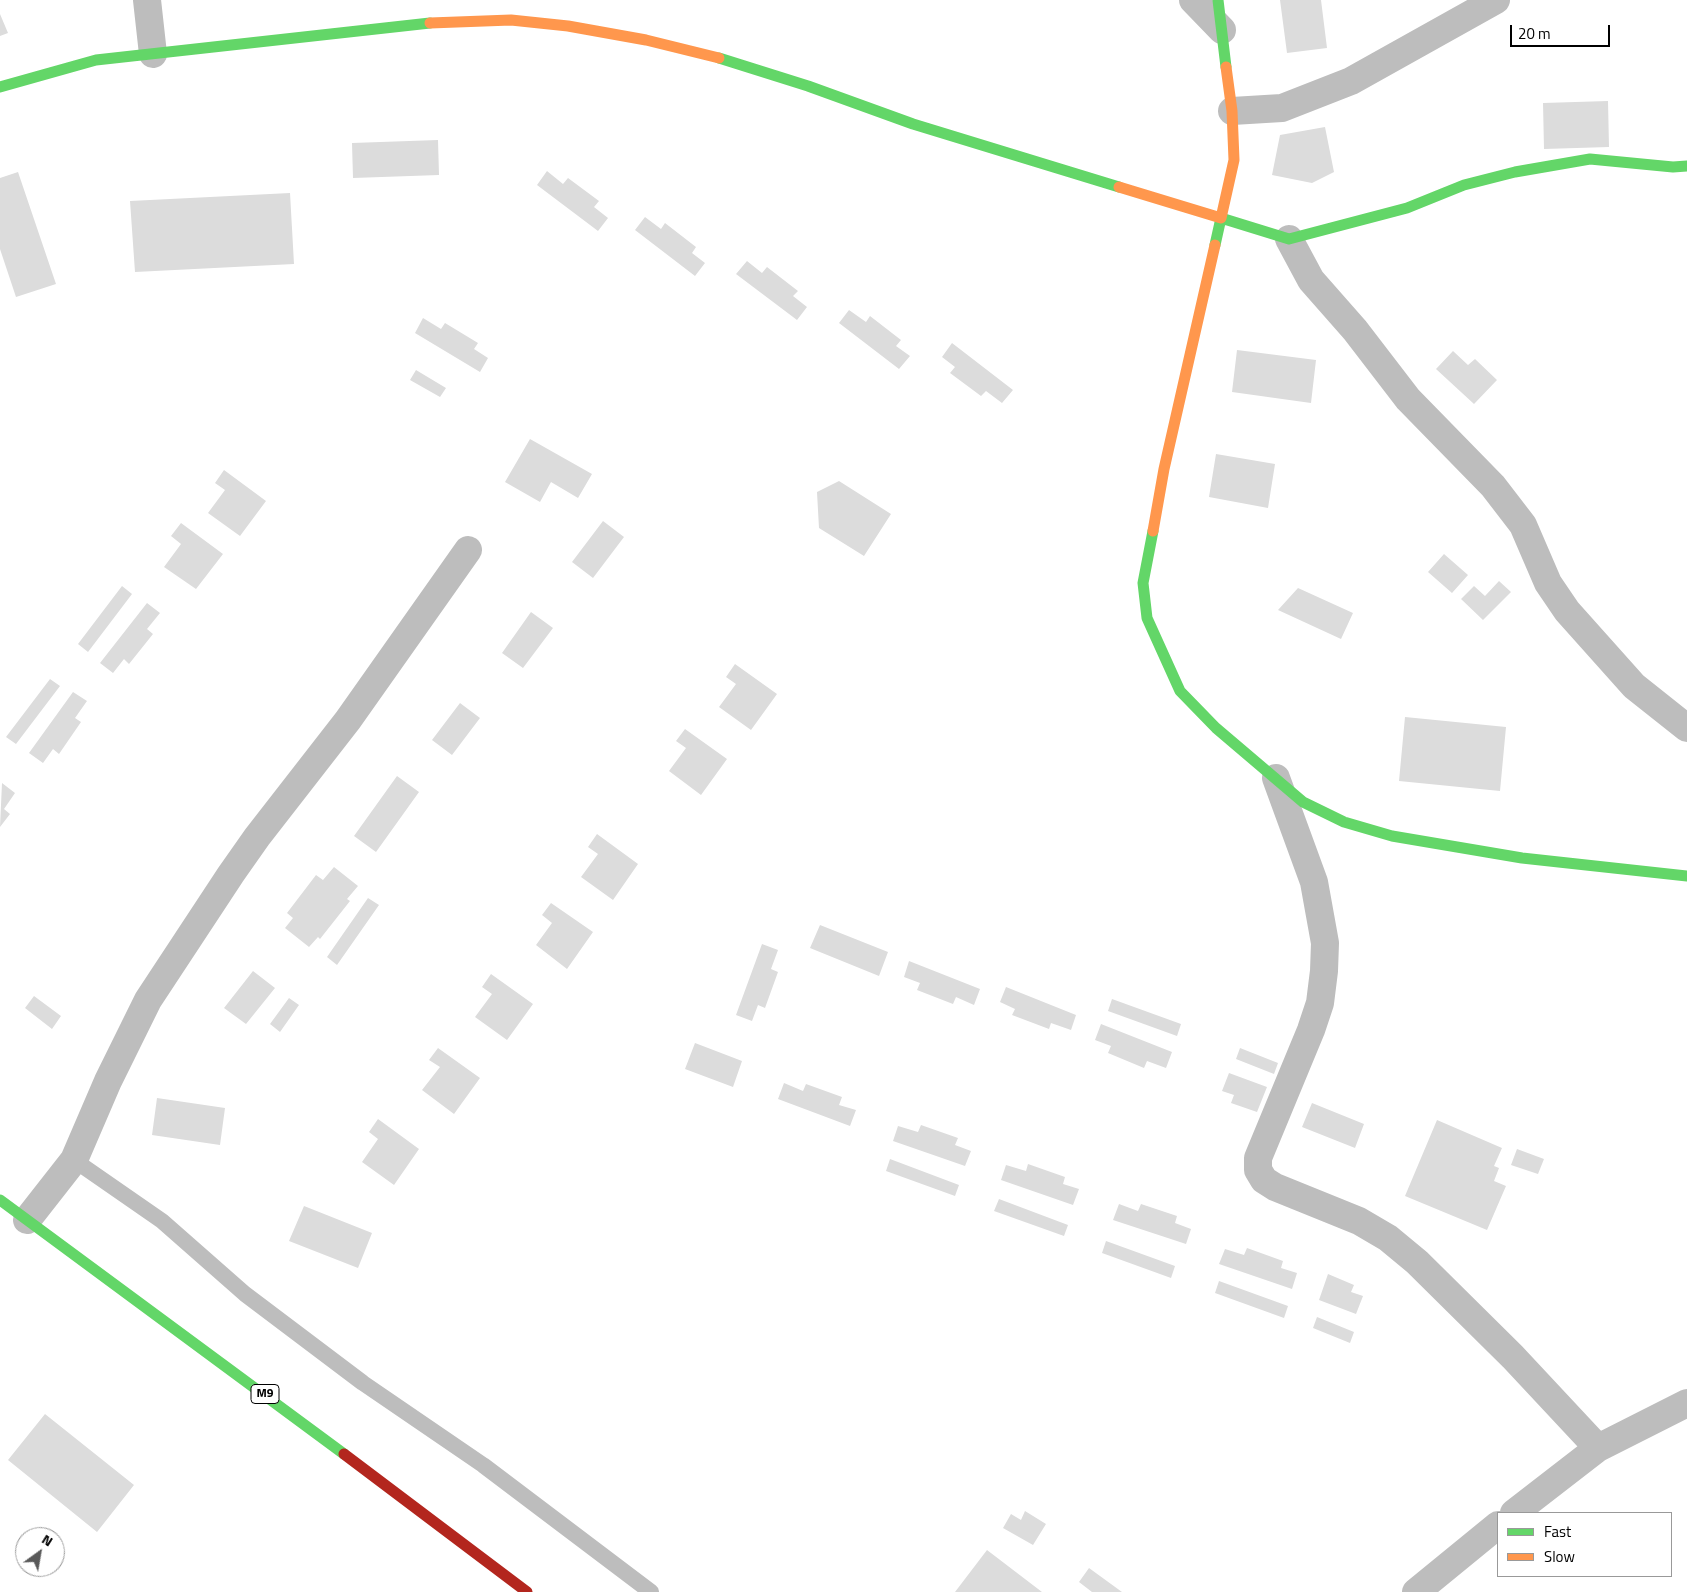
<!DOCTYPE html>
<html>
<head>
<meta charset="utf-8">
<style>
	body { margin:0 }
	#map { position:relative; width:1687px; height:1592px; overflow:hidden; background:#fff; font-family:"Titillium Web",sans-serif }
	canvas { display:block }
	.legend { position:absolute; left:1497px; top:1512px; width:175px; height:65px; box-sizing:border-box; background:#fff; border:1px solid #999; margin:0; padding:6px 9px; list-style:none; font-size:15px; color:#000 }
	.legend li { display:flex; align-items:center; gap:10px; height:25px }
	.legend b { width:25px; border:1px solid #999 }
	.north { position:absolute; left:15px; top:1527px; width:50px; height:50px; box-sizing:border-box; background:#fff; border:1px solid #999; border-radius:50%; rotate:32deg; font-size:14px; font-weight:700; line-height:20px; text-align:center; color:#000 }
	.north::after { content:''; display:block; margin:auto; width:18px; height:22px; background:#595959; clip-path:polygon(50% 0,100% 100%,50% 72%,0 100%) }
	.scale { position:absolute; left:1510px; top:25px; width:100px; height:22px; box-sizing:border-box; border:2px solid #000; border-top:0; padding-left:6px; font-size:15px; line-height:18px; white-space:nowrap; color:#000; -webkit-text-stroke:4px #fff; paint-order:stroke }
</style>
</head>
<body>
<div id="map">
<canvas width="1687" height="1592"></canvas>
<ul class="legend">
<li><b style="height:6px;background:#63d668"></b>Fast</li>
<li><b style="height:6px;background:#ff974d"></b>Slow</li>
</ul>
<div class="north">N</div>
<div class="scale">20 m</div>
</div>
<script>
const g = document.querySelector('canvas').getContext('2d');
g.lineJoin = 'round';
function paint(path, color) { g.fillStyle = color; g.fill(path, 'evenodd'); }
const poly = rows => new Path2D(rows.map(r => 'M' + r).join(''));
function stroke(path, color, width, dash) { g.strokeStyle = color; g.lineWidth = width; g.lineCap = dash ? 'butt' : 'round'; g.setLineDash(dash || []); g.stroke(path); }
function drawText(font, color, halo, rows, align = 'center') {
  g.font = font + ' "Titillium Web",sans-serif'; g.lineWidth = 4.5; g.setLineDash([]); g.textBaseline = 'middle'; g.strokeStyle = halo; g.fillStyle = color; for (const [text, x, y, turn = 0] of rows) {
    g.save(); g.translate(x, y); g.rotate((+turn || 0) * Math.PI / 180); g.textAlign = isNaN(turn) ? turn : align; if (halo) g.strokeText(text, 0, 0); g.fillText(text, 0, 0); g.restore();
  }
}
const building = poly([
	[1280,0,1321,0,1327,48,1287,53],
	[0,14,8,33,0,36],
	[1608,101,1609,147,1544,149,1543,103],
	[1325,127,1334,172,1312,183,1272,175,1280,135],
	[438,140,439,175,353,178,352,143],
	[547,171,563,184,568,178,599,201,594,207,608,218,598,231,537,185],
	[18,172,56,284,16,297,0,249,0,178],
	[290,193,294,264,135,272,130,201],
	[645,217,661,229,665,223,696,247,692,253,705,263,695,276,635,230],
	[747,261,762,273,767,267,798,291,793,296,807,307,797,320,736,274],
	[849,310,866,322,870,316,901,340,896,346,910,356,899,369,839,323],
	[423,318,441,329,445,323,478,343,474,349,488,358,480,372,415,333],
	[952,343,1013,390,1002,403,986,391,981,396,950,373,955,367,942,357],
	[1237,350,1316,360,1311,403,1232,392],
	[1453,351,1468,365,1475,359,1497,380,1474,404,1436,369],
	[416,370,446,388,440,397,410,380],
	[530,439,592,474,578,498,551,482,540,502,505,482],
	[1216,454,1275,464,1268,508,1209,497],
	[224,470,266,501,240,536,208,513,225,490,215,483],
	[839,481,891,514,864,556,819,528,817,492],
	[603,521,624,537,593,578,572,562],
	[181,523,223,554,196,589,164,567,181,544,171,536],
	[1444,554,1468,575,1452,593,1428,572],
	[1499,581,1511,592,1483,620,1461,599,1474,586,1485,596],
	[122,586,132,594,88,652,78,644],
	[1298,588,1353,613,1341,639,1278,610],
	[147,603,160,613,147,629,153,634,129,664,124,659,113,673,100,663],
	[531,612,553,628,523,668,502,653],
	[735,664,777,694,751,730,719,707,736,684,726,677],
	[50,679,60,686,16,744,6,737],
	[73,692,87,701,75,718,81,722,59,754,53,749,43,763,29,753],
	[460,703,480,718,452,755,432,740],
	[1405,717,1506,727,1500,791,1399,781],
	[685,729,727,759,701,795,669,771,686,748,676,741],
	[397,776,419,792,376,852,354,836],
	[2,783,15,793,4,809,10,814,0,827],
	[597,834,638,864,613,900,581,877,598,854,588,847],
	[334,867,358,886,347,899,350,901,320,939,318,937,309,947,285,928,293,918,287,913,316,875,323,880],
	[368,898,379,905,337,965,327,957],
	[551,903,593,932,567,969,536,945,552,923,542,915],
	[820,925,888,952,879,976,810,948],
	[762,944,778,950,771,969,778,972,765,1008,758,1005,752,1021,736,1015],
	[909,961,980,989,974,1005,956,997,953,1004,917,990,920,983,904,977],
	[253,971,275,988,246,1024,224,1008],
	[491,974,533,1004,507,1040,475,1017,492,994,482,987],
	[1006,987,1076,1015,1071,1030,1051,1023,1049,1029,1012,1015,1015,1009,1000,1002],
	[34,996,61,1016,52,1029,25,1008],
	[289,998,299,1005,280,1032,270,1024],
	[1112,999,1181,1024,1177,1036,1108,1011],
	[1101,1024,1172,1052,1166,1068,1147,1061,1144,1068,1108,1053,1111,1046,1095,1040],
	[695,1043,742,1061,733,1087,685,1069],
	[438,1048,480,1078,454,1114,422,1090,440,1067,429,1060],
	[1240,1048,1278,1063,1274,1074,1236,1059],
	[1229,1073,1267,1087,1257,1112,1231,1103,1234,1095,1222,1091],
	[784,1083,803,1091,806,1084,842,1097,839,1105,856,1110,850,1126,778,1099],
	[157,1098,225,1108,220,1145,152,1135],
	[1312,1103,1364,1124,1355,1148,1302,1127],
	[378,1119,419,1149,394,1185,362,1162,378,1139,369,1132],
	[1437,1120,1502,1148,1494,1166,1499,1168,1494,1181,1506,1186,1487,1230,1405,1196],
	[921,1125,958,1138,955,1145,971,1151,965,1166,893,1141,898,1126,918,1132],
	[1517,1149,1544,1159,1538,1174,1511,1165],
	[890,1159,959,1185,955,1196,886,1171],
	[1028,1164,1065,1177,1063,1184,1079,1189,1073,1205,1001,1180,1006,1165,1026,1171],
	[999,1199,1068,1225,1064,1236,994,1211],
	[1119,1204,1138,1211,1141,1204,1177,1216,1175,1223,1191,1229,1186,1244,1113,1220],
	[304,1206,372,1233,358,1268,289,1241],
	[1106,1241,1175,1266,1171,1278,1102,1253],
	[1247,1248,1283,1261,1281,1268,1297,1273,1292,1289,1219,1264,1225,1249,1244,1255],
	[1328,1274,1354,1285,1351,1292,1363,1296,1356,1314,1319,1300],
	[1219,1281,1288,1306,1284,1318,1215,1293],
	[1317,1317,1354,1332,1350,1343,1313,1328],
	[45,1414,134,1485,97,1532,8,1460],
	[1025,1511,1046,1524,1033,1545,1003,1528,1011,1514,1021,1520],
	[987,1550,1042,1592,955,1592],
	[1089,1568,1122,1592,1092,1592,1079,1582]
]);
const lane = poly([
	[74,1160,162,1221,245,1294,363,1383,483,1465,651,1592]
]);
const street = poly([
	[147,0,153,54],
	[1193,0,1222,30],
	[1232,111,1282,108,1351,81,1496,0],
	[1289,239,1311,280,1355,330,1408,399,1493,486,1523,525,1548,583,1567,611,1634,686,1687,728],
	[1276,778,1314,882,1325,943,1324,971,1320,1003,1311,1030,1258,1158,1258,1170,1264,1180,1275,1187,1359,1221,1388,1238,1417,1262,1513,1357,1598,1448],
	[27,1220,74,1160,108,1081,148,1000,231,874,257,837,348,720,468,550],
	[1514,1513,1598,1448,1687,1403],
	[1416,1592,1498,1525]
]);
const fast = poly([
	[1218,0,1226,67],
	[719,58,808,86,913,124,1119,187],
	[0,87,96,60,430,23],
	[1215,245,1221,218,1289,239,1407,208,1464,185,1515,172,1590,159,1673,167,1687,166],
	[1153,531,1143,583,1147,618,1180,691,1216,728,1303,802,1344,822,1392,836,1522,858,1687,876],
	[0,1200,344,1454]
]);
const slow = poly([
	[430,23,511,20,568,26,646,40,719,58],
	[1119,187,1221,218,1234,160,1232,111,1226,67],
	[1153,531,1164,469,1215,245]
]);
const jam = poly([
	[344,1454,527,1592]
]);
const shields = [
	[265,1394,28]
];
const shieldNames = [
	["M9",265,1394]
];
paint(building, '#dcdcdc');
stroke(lane, '#bdbdbd', 16);
stroke(street, '#bdbdbd', 28);
stroke(fast, '#63d668', 11);
stroke(slow, '#ff974d', 11);
stroke(jam, '#b3261e', 11);
for (const [x, y, w] of shields) { const box = new Path2D(); box.roundRect(x - w / 2, y - 9.5, w, 19, 4); g.fillStyle = '#fff'; g.fill(box); stroke(box, '#000', 1); }
drawText('bold 12px', '#000', null, shieldNames);
</script>
</body>
</html>
